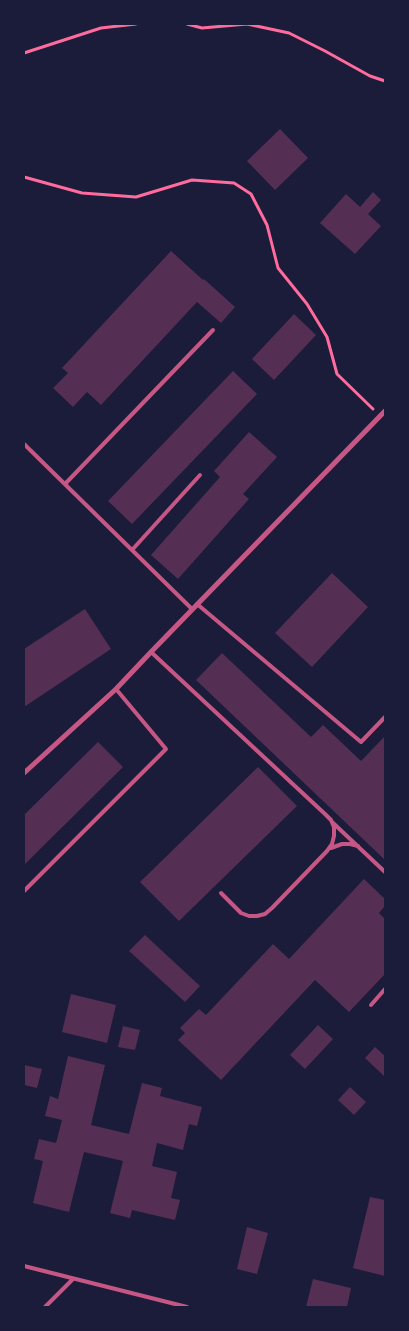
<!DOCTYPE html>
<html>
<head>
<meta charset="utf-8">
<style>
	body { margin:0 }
	#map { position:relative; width:409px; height:1331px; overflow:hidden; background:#1b1b3a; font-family:Ubuntu,sans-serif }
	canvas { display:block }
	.frame { position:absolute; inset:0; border:25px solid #1b1b3a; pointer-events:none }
</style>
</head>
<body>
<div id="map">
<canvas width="409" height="1331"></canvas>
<div class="frame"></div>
</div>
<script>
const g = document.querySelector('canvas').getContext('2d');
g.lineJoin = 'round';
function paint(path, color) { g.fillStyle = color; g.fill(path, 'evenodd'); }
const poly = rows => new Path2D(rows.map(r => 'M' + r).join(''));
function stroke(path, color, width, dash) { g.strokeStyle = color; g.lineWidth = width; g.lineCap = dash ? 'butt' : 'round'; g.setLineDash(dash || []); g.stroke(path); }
const building = poly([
	[280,129,308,158,275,190,247,161],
	[373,192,381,200,368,214,381,226,355,254,320,223,346,194,360,207],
	[171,251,203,280,204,279,235,307,221,323,197,302,101,405,87,392,73,407,53,388,68,373,62,368],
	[294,314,316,335,274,380,252,359],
	[233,371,257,394,132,524,108,501],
	[249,432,277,457,243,494,249,499,178,579,151,555,220,477,214,471],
	[332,573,368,607,312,667,275,633],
	[85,609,111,649,24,707,24,649],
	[222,653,311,737,323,725,361,761,385,736,385,860,196,680],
	[98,742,123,767,24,865,24,815],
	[258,767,297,806,179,921,140,882],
	[364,879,385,899,385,906,379,913,385,919,385,974,349,1012,315,980,221,1080,178,1040,185,1033,180,1028,199,1009,206,1015,273,944,289,959],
	[145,935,200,986,185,1002,129,951],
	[71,994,116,1005,107,1043,62,1032],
	[318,1025,333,1039,305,1069,290,1055],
	[123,1026,140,1030,135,1050,118,1047],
	[375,1047,385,1056,385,1077,365,1058],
	[68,1056,105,1065,91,1125,129,1134,142,1083,162,1088,160,1096,202,1107,197,1126,189,1124,183,1150,157,1143,152,1166,177,1172,171,1198,180,1200,175,1220,132,1210,130,1218,110,1213,123,1161,84,1152,69,1212,33,1203,43,1161,34,1159,39,1139,56,1143,62,1120,45,1116,50,1096,58,1099],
	[24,1065,42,1069,37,1088,24,1085],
	[350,1087,366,1102,354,1115,338,1100],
	[370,1197,385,1200,385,1276,353,1268],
	[247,1227,268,1233,257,1274,237,1269],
	[313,1279,351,1288,347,1307,306,1307]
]);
const path = poly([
	[187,24,202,28,247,24,289,33,325,51,370,76,385,81],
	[24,53,101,28,136,24],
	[24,177,82,193,136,197,192,180,234,183,251,194,267,225,278,268,307,304,327,337,337,374,373,409]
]);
const service = poly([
	[24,444,192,609],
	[65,484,213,330],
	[132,550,200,475],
	[197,604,361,742,385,717],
	[151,652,325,814,331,820,334,827,334,836,332,844,327,851,272,908,265,914,257,916,249,916,241,913,221,893],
	[332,822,385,872],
	[331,848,342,844,350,844,358,846],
	[24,891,166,749,116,689],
	[371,1005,385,989],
	[24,1266,187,1307],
	[45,1307,73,1279]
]);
const minor = poly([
	[24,773,116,689,151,652,385,411]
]);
paint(building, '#542f53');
stroke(path, '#ff6b9d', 3);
stroke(service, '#c65784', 4);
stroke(minor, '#c65784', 5);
</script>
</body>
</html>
